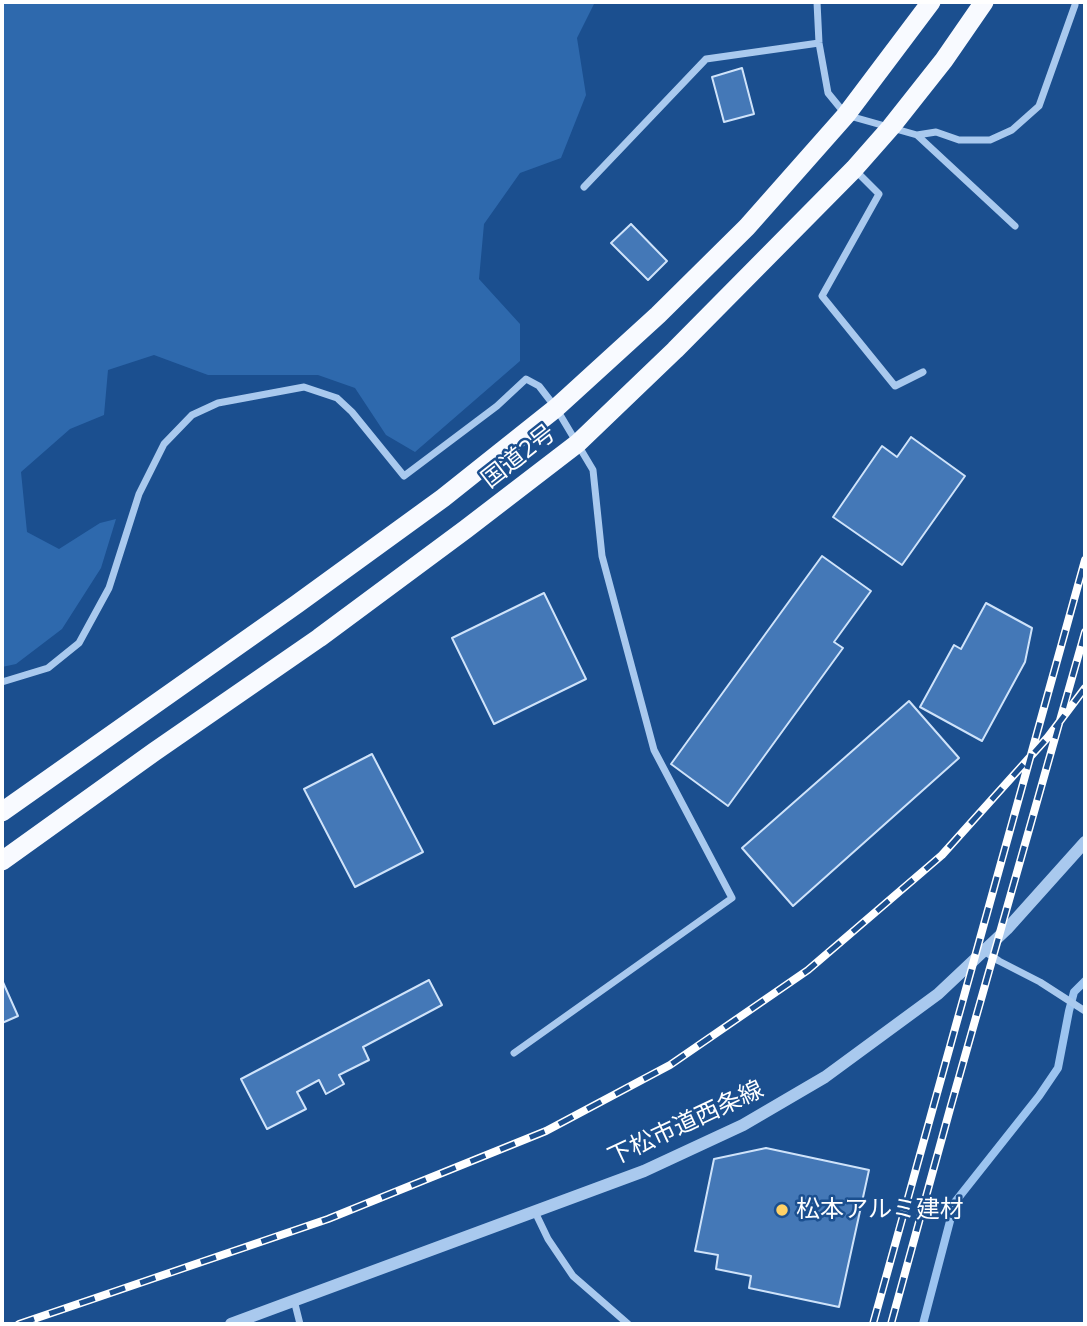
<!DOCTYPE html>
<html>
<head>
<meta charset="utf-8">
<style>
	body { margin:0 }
	#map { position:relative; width:1087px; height:1326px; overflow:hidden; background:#1b4f8f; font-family:"Noto Sans",sans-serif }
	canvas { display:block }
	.frame { position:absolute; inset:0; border:4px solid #fff; pointer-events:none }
</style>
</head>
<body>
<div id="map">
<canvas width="1087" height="1326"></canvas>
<div class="frame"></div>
</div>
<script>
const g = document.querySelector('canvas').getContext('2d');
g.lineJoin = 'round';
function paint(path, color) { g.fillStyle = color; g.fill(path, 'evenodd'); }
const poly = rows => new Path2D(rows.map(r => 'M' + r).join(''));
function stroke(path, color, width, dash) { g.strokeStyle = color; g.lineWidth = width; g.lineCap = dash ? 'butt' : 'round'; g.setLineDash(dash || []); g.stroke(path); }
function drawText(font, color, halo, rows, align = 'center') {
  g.font = font + ' "Noto Sans","Noto Sans JP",sans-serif'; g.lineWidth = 5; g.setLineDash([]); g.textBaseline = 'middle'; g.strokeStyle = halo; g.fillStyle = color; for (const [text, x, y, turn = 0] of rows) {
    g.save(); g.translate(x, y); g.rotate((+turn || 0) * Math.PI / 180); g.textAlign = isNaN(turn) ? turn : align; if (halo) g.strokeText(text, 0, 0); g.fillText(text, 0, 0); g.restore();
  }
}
const green = poly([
	[2,2,595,2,577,38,586,95,561,158,520,173,484,224,479,279,520,324,520,361,415,452,386,435,355,388,318,375,208,375,154,355,108,370,104,415,70,429,21,472,27,532,59,549,100,523,116,519,101,568,62,629,16,664,2,667]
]);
const stream = poly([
	[923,1324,955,1202,1039,1096,1058,1068,1069,1011,1074,992,1085,981]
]);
const building = poly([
	[742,68,754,114,724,122,712,77,742,68],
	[631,224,667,261,648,280,611,243,631,224],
	[911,437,965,476,902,565,833,517,882,446,897,457,911,437],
	[822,556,871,591,834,642,843,648,728,806,671,764,822,556],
	[544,593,586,679,494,724,452,638,544,593],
	[986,603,1032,628,1025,662,982,741,920,707,954,645,961,649,986,603],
	[909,701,959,758,793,906,742,848,909,701],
	[372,754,423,852,355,887,304,789,372,754],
	[2,980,18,1016,2,1023,2,980],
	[429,980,442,1005,363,1047,369,1060,339,1075,344,1084,326,1094,319,1080,297,1092,306,1109,267,1129,241,1079,429,980],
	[766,1148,869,1170,839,1307,749,1288,751,1276,716,1269,718,1255,695,1251,714,1159,766,1148]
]);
const minor = poly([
	[817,2,819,43,828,93,846,115,917,135,1015,226],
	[917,135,936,132,959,140,990,140,1012,130,1039,106,1075,5],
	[856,171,879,194,822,296,895,386,923,372],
	[584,187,706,59,819,43],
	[2,682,48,668,79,643,109,588,139,494,164,444,192,415,218,403,304,387,337,398,352,412,404,476,497,406,526,379,539,386,556,408,593,470,602,556,654,750,732,898,514,1053],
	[984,951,999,961,1040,982,1085,1011],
	[535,1212,548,1239,573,1276,628,1324],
	[294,1300,300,1324]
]);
const tertiary = poly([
	[231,1324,644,1171,743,1125,825,1077,938,994,1007,929,1085,842]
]);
const trunk = poly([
	[2,812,297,604,443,498,556,408,658,315,747,227,846,115,931,2],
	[2,861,154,752,319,638,466,529,578,443,675,350,854,169,891,127,944,60,984,2]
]);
const rail = poly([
	[19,1324,328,1219,546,1131,670,1065,808,970,942,855,1048,737,1085,688],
	[873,1324,1085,560],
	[891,1324,950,1109,1085,632]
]);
const markers = [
	[782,1210,7,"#ffd166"]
];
const streetNames = [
	["国道2号",519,457,-38],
	["下松市道西条線",686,1124,-25]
];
const poiNames = [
	["松本アルミ建材",796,1210]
];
paint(green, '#2e69ad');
stroke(stream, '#9cc4f0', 8);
paint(building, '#4478b7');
stroke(building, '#cfe3fa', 2);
stroke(minor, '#a9c9ee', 7);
stroke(tertiary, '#a9c9ee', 12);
stroke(trunk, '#f8faff', 19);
stroke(rail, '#fff', 8);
stroke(rail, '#1b4f8f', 5, [16]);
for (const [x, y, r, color] of markers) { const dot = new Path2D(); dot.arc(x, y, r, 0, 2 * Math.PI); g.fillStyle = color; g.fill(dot); stroke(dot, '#1b4f8f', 2.5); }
drawText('24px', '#fff', '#1b4f8f', streetNames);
drawText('24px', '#fff', '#1b4f8f', poiNames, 'left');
</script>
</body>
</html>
